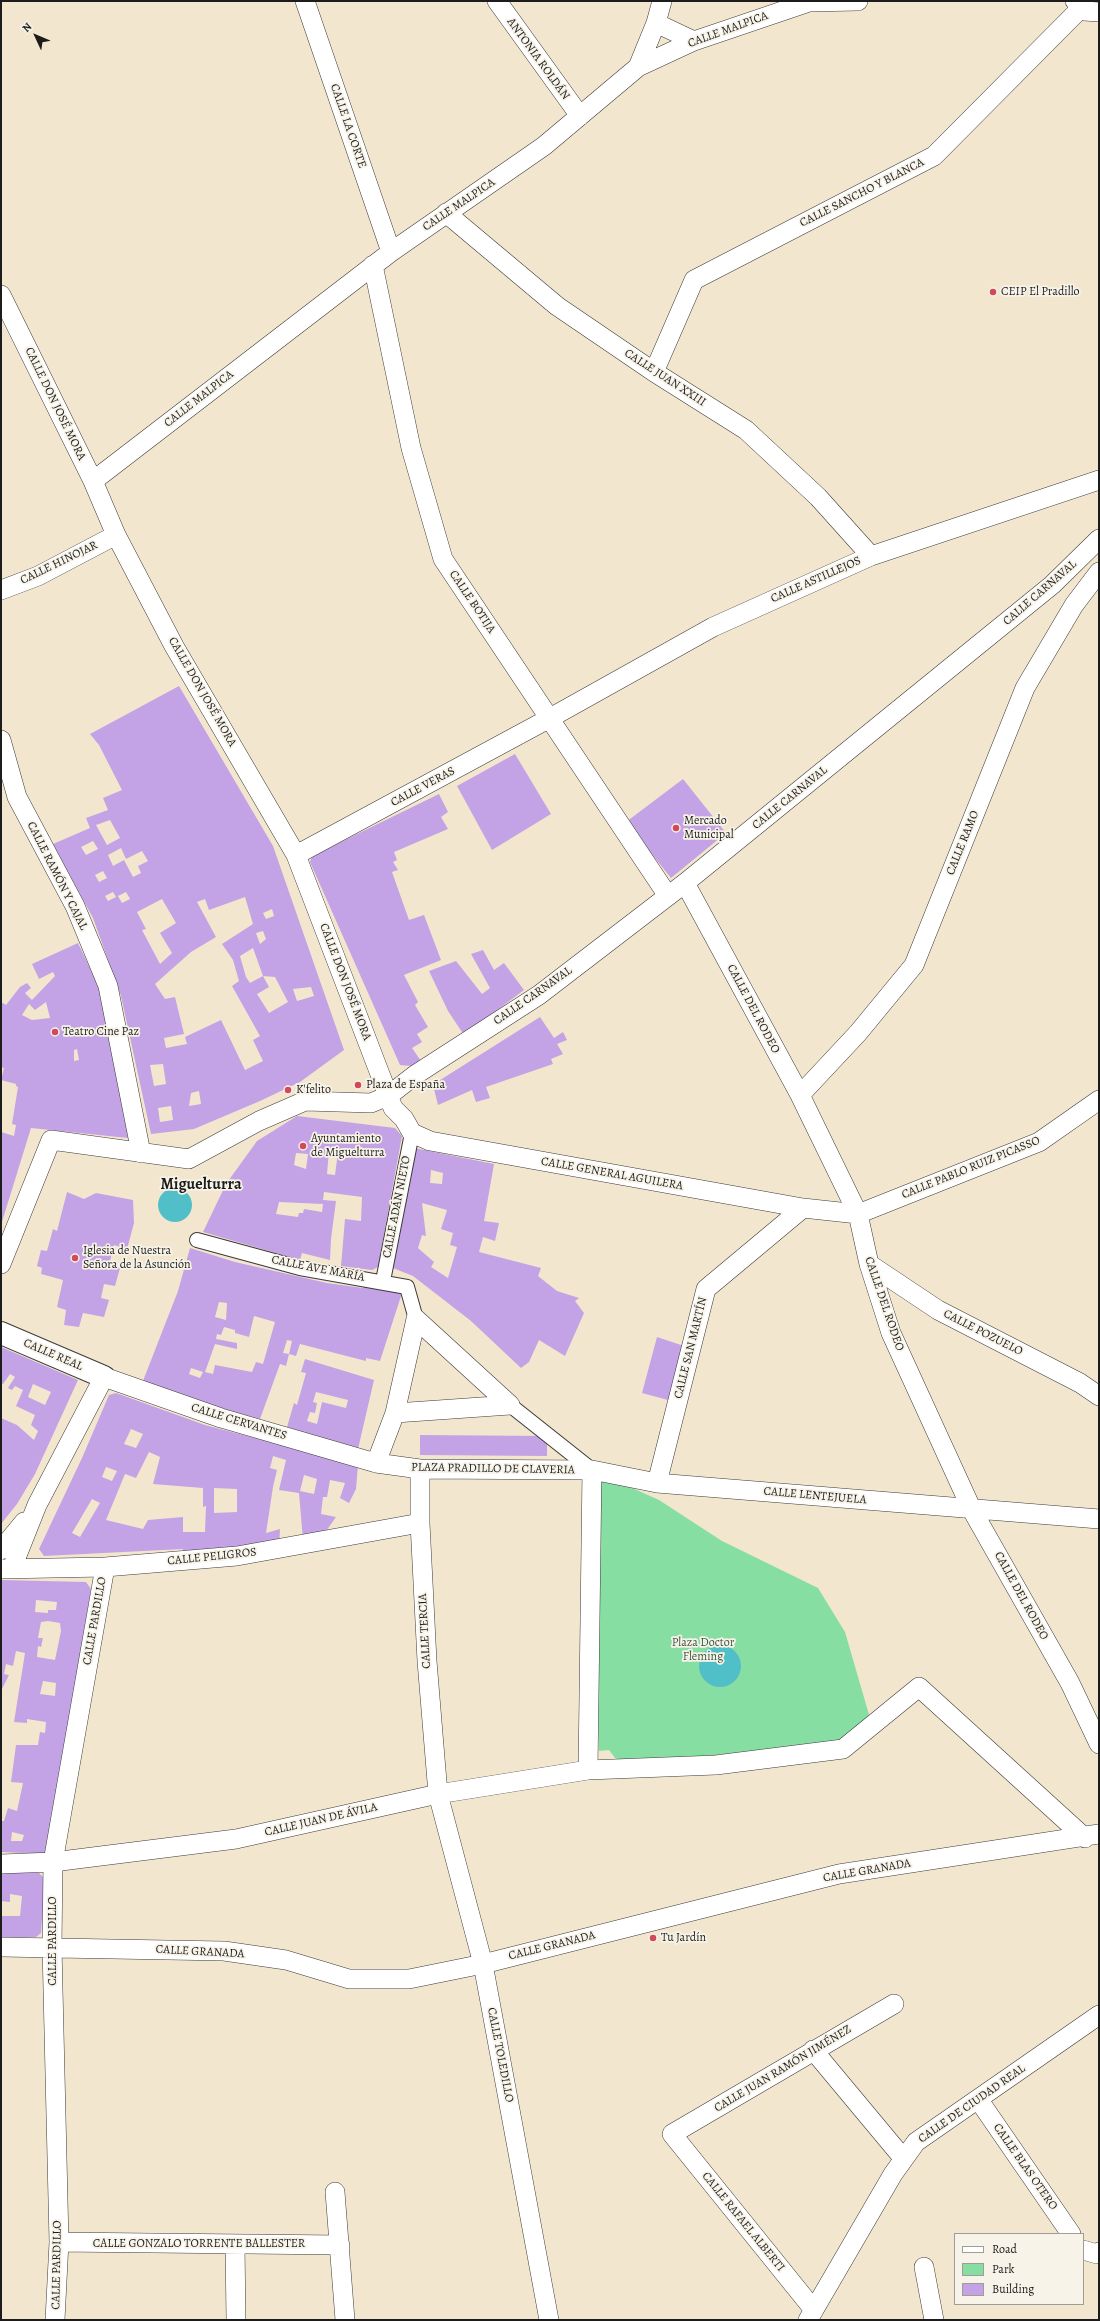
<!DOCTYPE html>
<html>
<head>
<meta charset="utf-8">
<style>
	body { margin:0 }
	#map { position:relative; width:1100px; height:2321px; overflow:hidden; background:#f3e6ce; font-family:Alegreya,serif }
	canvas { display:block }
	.frame { position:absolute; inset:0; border:2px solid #1c1c1c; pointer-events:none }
	.legend { position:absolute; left:954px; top:2233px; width:130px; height:72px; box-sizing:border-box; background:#f7f3e8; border:1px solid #9f9d96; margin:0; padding:5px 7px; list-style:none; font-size:12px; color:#1c1c1c }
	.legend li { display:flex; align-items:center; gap:8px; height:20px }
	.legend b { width:20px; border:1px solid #9f9d96 }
	.north { position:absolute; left:16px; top:16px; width:40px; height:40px; -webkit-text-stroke:3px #f7f3e8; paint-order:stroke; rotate:314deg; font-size:11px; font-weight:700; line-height:16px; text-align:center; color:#1c1c1c }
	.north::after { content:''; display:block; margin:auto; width:14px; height:18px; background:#1c1c1c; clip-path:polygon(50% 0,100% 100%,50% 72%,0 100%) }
</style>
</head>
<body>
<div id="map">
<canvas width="1100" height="2321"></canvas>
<div class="frame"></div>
<ul class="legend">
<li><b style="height:5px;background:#fff"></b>Road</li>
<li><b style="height:11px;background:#86dea3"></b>Park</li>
<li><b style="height:11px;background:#c3a3e5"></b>Building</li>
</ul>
<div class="north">N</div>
</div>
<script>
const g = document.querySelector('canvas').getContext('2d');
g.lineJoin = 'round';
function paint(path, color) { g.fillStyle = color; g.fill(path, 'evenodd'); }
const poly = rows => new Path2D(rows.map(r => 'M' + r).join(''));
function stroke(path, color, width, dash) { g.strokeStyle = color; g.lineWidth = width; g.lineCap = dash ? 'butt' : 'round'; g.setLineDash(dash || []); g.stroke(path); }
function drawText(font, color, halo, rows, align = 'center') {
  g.font = font + ' Alegreya,serif'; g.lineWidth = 3.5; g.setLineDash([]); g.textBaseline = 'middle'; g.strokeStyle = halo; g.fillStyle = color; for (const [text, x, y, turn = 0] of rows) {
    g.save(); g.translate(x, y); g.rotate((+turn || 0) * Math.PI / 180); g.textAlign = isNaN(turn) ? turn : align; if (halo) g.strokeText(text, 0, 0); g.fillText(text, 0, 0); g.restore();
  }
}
const green = poly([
	[592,1470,659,1500,722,1541,818,1588,845,1632,872,1725,837,1744,628,1763,615,1758,609,1750,599,1751]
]);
const water = poly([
	'158 1205a17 17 0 1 1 34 0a17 17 0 1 1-34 0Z',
	'699 1666a21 21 0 1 1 42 0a21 21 0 1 1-42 0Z'
]);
const building = poly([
	[179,686,273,846,344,1050,300,1082,260,1101,194,1129,151,1134,121,996,93,918,53,844,90,828,86,818,108,810,103,798,122,790,99,745,90,734],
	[110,820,120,838,107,845,96,825],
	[93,841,98,849,86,855,81,847],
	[121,848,126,859,142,851,148,861,138,866,141,873,133,877,124,860,113,866,108,855],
	[103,871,107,878,99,882,95,875],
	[113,892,116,897,108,901,105,896],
	[126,892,130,899,122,903,118,896],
	[245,897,253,924,222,944,233,960,239,981,232,986,260,1036,253,1040,263,1061,245,1070,221,1020,185,1037,187,1044,166,1048,164,1038,184,1034,175,997,165,999,155,984,191,952,216,937,197,902,205,899,209,910],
	[162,899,176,923,160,933,172,953,160,964,142,930,146,929,137,912],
	[272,909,274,916,266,919,263,913],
	[263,931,266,939,260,944,256,933],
	[253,948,263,976,250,983,246,977,240,956],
	[263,976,275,977,288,1002,269,1013,257,994,269,987],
	[311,987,314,996,297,1001,293,989],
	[163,1064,166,1084,154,1086,150,1065],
	[199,1091,201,1104,189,1106,191,1093],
	[171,1106,173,1120,160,1122,158,1108],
	[515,754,551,814,492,850,457,786],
	[683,779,726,833,671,878,626,822],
	[439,794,448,812,441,817,448,829,394,852,397,860,393,862,398,870,392,872,409,920,424,915,441,960,404,975,418,1002,415,1005,428,1027,417,1034,422,1042,412,1048,421,1061,411,1066,400,1065,310,862,312,856],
	[78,943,98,985,122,1090,128,1138,31,1128,1,1225,1,1132,14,1136,16,1125,12,1124,18,1087,16,1086,16,1084,1,1080,4,1068,1,1067,1,1002,6,1005,20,987,27,983,31,988,25,993,32,1000,55,976,53,972,39,979,32,964],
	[46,1002,50,1018,32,1020,22,1015,29,1004,35,1010],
	[77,1049,79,1060,74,1061,74,1050],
	[483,950,494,970,504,963,524,990,464,1035,448,1011,429,971,456,961,482,994,490,988,471,954],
	[540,1017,554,1038,563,1032,567,1040,557,1044,563,1054,551,1059,553,1064,486,1087,490,1098,476,1102,472,1090,438,1105,434,1089,437,1082],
	[297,1116,395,1128,402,1136,378,1267,372,1270,341,1266,345,1219,361,1221,362,1197,324,1192,323,1200,336,1201,331,1239,330,1260,302,1253,300,1260,203,1232,226,1184,257,1141],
	[329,1151,338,1152,335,1175,327,1174],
	[296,1153,308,1154,306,1169,294,1165],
	[279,1202,323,1204,322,1212,304,1209,303,1213,299,1213,298,1217,276,1214],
	[414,1148,494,1164,484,1221,499,1223,495,1241,483,1237,479,1252,541,1268,538,1276,557,1291,579,1298,575,1301,584,1313,565,1356,539,1340,529,1362,521,1368,471,1321,413,1276,393,1268],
	[431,1170,443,1173,442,1184,430,1183],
	[422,1203,447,1210,441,1229,453,1233,450,1245,457,1247,448,1278,431,1267,434,1262,418,1248,422,1235,426,1236],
	[67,1192,84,1199,96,1193,133,1200,134,1223,127,1249,114,1245,109,1265,120,1268,115,1286,104,1284,101,1298,109,1300,104,1317,83,1313,79,1327,64,1325,66,1310,57,1307,63,1280,41,1274,42,1268,37,1266,41,1250,47,1251,53,1229,57,1231],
	[190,1248,235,1262,327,1283,363,1288,364,1286,402,1293,380,1361,366,1358,366,1361,300,1344,296,1356,289,1354,286,1366,280,1364,260,1419,141,1386,178,1291],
	[219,1302,227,1303,226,1320,215,1317],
	[254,1316,275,1322,263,1364,256,1362,252,1372,215,1365,213,1374,205,1372,215,1344,237,1349,237,1343,216,1339,217,1334,221,1335,224,1327,235,1330,235,1333,249,1337],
	[287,1340,292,1341,289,1354,283,1353],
	[191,1368,203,1372,200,1378,189,1374],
	[657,1337,684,1346,668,1400,642,1393],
	[1,1347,78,1380,35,1474,17,1504,1,1524,1,1418,17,1425,34,1440,38,1431,31,1425,35,1415,16,1406,23,1390,15,1386,12,1390,8,1388,15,1377,10,1374,3,1384,1,1383],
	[33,1384,51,1392,45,1405,28,1397],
	[305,1359,374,1380,358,1449,287,1427,294,1403,297,1405,299,1398,306,1373,301,1372],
	[316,1392,348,1400,346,1408,322,1402,317,1424,307,1421,310,1412,315,1413,317,1403,313,1402],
	[116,1393,205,1425,358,1465,356,1489,349,1503,340,1498,345,1483,330,1480,327,1497,323,1497,321,1514,336,1517,324,1534,303,1540,299,1493,279,1490,286,1460,273,1456,270,1468,277,1470,273,1487,266,1533,280,1529,279,1547,183,1553,183,1549,44,1556,39,1549,82,1458,109,1395],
	[131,1429,143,1434,136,1448,124,1444],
	[149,1452,160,1457,153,1484,203,1488,203,1507,206,1506,205,1532,183,1532,183,1517,148,1520,143,1529,106,1520,125,1474,136,1478],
	[106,1467,117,1471,112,1481,102,1477],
	[304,1475,317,1479,314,1494,300,1491],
	[214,1488,237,1489,237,1512,214,1513],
	[92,1499,100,1503,80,1537,72,1533],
	[420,1435,547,1436,547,1456,420,1455],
	[1,1580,86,1582,91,1589,47,1854,1,1852,1,1821,4,1821,8,1808,17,1811,23,1783,11,1782,16,1745,38,1745,40,1732,45,1733,46,1722,27,1719,27,1723,14,1722,25,1653,16,1651,13,1666,6,1664,4,1674,9,1675,1,1691],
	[36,1600,57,1602,56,1610,48,1610,48,1613,35,1612],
	[48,1621,60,1623,61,1631,55,1660,37,1657,38,1646,41,1647,43,1638,38,1638,41,1622],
	[43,1681,56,1683,55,1696,40,1694],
	[12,1832,24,1835,22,1841,11,1841],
	[1,1873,39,1873,45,1879,41,1933,36,1937,1,1938,1,1916,20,1916,22,1896,10,1894,10,1902,1,1901]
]);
const pedestrian = poly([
	[197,1240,300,1268,407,1287,416,1319],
	[383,1281,412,1133],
	[510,1405,592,1470]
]);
const minor = poly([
	[305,1,391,252],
	[497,1,580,116],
	[1075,1,1084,11,1099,12],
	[656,23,694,41],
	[638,67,656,23,662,1],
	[446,213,557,306,654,372,746,430,818,497,871,556],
	[373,265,411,448,443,559,668,896],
	[1,295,93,481,116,535,174,646,296,855,393,1108,404,1119,412,1133,430,1141,803,1208,858,1214,1039,1142,1099,1100],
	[654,372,694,280,934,156,1080,9],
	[93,481,391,252,544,146,638,67,694,41,809,2,858,1],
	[1,590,38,576,116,535],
	[1,740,17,797,75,906,108,986,141,1153],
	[296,855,550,718,713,627,871,556,1099,480],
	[685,883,800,1095,858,1214,869,1264,891,1333,972,1510,1070,1683,1099,1744],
	[800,1095,858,1033,914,965,1025,688,1074,605,1099,572],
	[1,1264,51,1140,189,1159,259,1121,305,1101,371,1103,388,1096,415,1075,539,995,685,883,1052,585,1099,539],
	[869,1264,938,1310,1080,1383,1099,1396],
	[395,1413,510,1405],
	[376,1463,395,1413,416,1319,510,1405],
	[420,1469,420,1523,427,1661,438,1794,483,1964,549,2320],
	[657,1483,706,1289,803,1208],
	[1,1550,24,1522],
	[12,1568,37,1505,104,1377,221,1418,376,1463,420,1469,592,1470,657,1483,1099,1519],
	[1,1569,105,1567,237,1556,420,1523],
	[588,1770,592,1470],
	[1,1864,53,1862,236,1839,438,1794,588,1770,716,1765,843,1749,919,1687,1085,1838],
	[1,1947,224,1951,286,1960,349,1979,409,1979,483,1964,839,1874,1099,1834],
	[813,2050,903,2158],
	[978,2099,1071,2234],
	[335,2192,345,2320],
	[59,2242,340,2245],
	[235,2244,236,2320],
	[1083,2250,1097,2254,1099,2252],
	[924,2267,934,2320],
	[814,2310,672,2134,894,2004],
	[55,2320,59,2242,52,1947,53,1862,105,1567],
	[808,2320,893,2174,916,2142,1099,2015]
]);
const tertiary = poly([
	[1,1333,104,1377]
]);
const markers = [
	[993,292,4,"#d1495b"],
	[676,828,4,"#d1495b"],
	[55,1032,4,"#d1495b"],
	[358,1085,4,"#d1495b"],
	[288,1090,4,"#d1495b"],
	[303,1146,4,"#d1495b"],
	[75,1258,4,"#d1495b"],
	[653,1938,4,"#d1495b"]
];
const streetNames = [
	["CALLE MALPICA",728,30,-20],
	["ANTONIA ROLDÁN",538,59,54],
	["CALLE LA CORTE",348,126,71],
	["CALLE SANCHO Y BLANCA",862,193,-27],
	["CALLE MALPICA",459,205,-34],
	["CALLE JUAN XXIII",665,378,33],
	["CALLE MALPICA",199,399,-38],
	["CALLE DON JOSÉ MORA",55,404,64],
	["CALLE HINOJAR",59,563,-26],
	["CALLE ASTILLEJOS",816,580,-24],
	["CALLE CARNAVAL",1040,593,-41],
	["CALLE BOTIJA",472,602,56],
	["CALLE DON JOSÉ MORA",202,692,60],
	["CALLE VERAS",423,787,-28],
	["CALLE CARNAVAL",790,798,-39],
	["CALLE RAMO",963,843,-68],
	["CALLE RAMÓN Y CAJAL",57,876,63],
	["CALLE DON JOSÉ MORA",345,982,69],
	["CALLE CARNAVAL",533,996,-35],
	["CALLE DEL RODEO",753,1009,62],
	["CALLE PABLO RUIZ PICASSO",971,1168,-22],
	["CALLE GENERAL AGUILERA",612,1174,10],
	["CALLE ADÁN NIETO",397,1207,-79],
	["CALLE AVE MARÍA",318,1269,11],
	["CALLE DEL RODEO",884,1304,71],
	["CALLE POZUELO",983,1333,27],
	["CALLE SAN MARTÍN",691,1348,-76],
	["CALLE REAL",53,1355,23],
	["CALLE CERVANTES",239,1422,17],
	["PLAZA PRADILLO DE CLAVERIA",493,1469,1],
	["CALLE LENTEJUELA",815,1496,5],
	["CALLE PELIGROS",212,1557,-6],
	["CALLE DEL RODEO",1021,1596,61],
	["CALLE PARDILLO",95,1621,-80],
	["CALLE TERCIA",425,1631,-93],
	["CALLE JUAN DE ÁVILA",321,1820,-13],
	["CALLE GRANADA",867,1871,-10],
	["CALLE PARDILLO",53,1941,-90],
	["CALLE GRANADA",552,1946,-14],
	["CALLE GRANADA",200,1952,3],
	["CALLE TOLEDILLO",500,2055,79],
	["CALLE JUAN RAMÓN JIMÉNEZ",783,2069,-31],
	["CALLE DE CIUDAD REAL",972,2104,-35],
	["CALLE BLAS OTERO",1025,2167,55],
	["CALLE RAFAEL ALBERTI",743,2222,51],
	["CALLE GONZALO TORRENTE BALLESTER",199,2244],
	["CALLE PARDILLO",57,2265,-89]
];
const poiNames = [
	["CEIP El Pradillo",1001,292],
	["Mercado",684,821],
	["Municipal",684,835],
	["Teatro Cine Paz",63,1032],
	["Plaza de España",366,1085],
	["K'felito",296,1090],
	["Ayuntamiento",311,1139],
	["de Miguelturra",311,1153],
	["Iglesia de Nuestra",83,1251],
	["Señora de la Asunción",83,1265],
	["Tu Jardín",661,1938]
];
const parkNames = [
	["Plaza Doctor",703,1643],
	["Fleming",703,1657]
];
const districtNames = [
	["Miguelturra",201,1185]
];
paint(green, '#86dea3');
paint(water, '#51bfc7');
paint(building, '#c3a3e5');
stroke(pedestrian, '#3c3a37', 16);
stroke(minor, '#3c3a37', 20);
stroke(tertiary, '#3c3a37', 24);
stroke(pedestrian, '#fff', 14);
stroke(minor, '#fff', 19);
stroke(tertiary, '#fff', 22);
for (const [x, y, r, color] of markers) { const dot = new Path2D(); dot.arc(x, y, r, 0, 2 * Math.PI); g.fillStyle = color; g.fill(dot); stroke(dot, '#f7f3e8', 1.5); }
drawText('12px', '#1c1c1c', '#f7f3e8', streetNames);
drawText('12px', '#1c1c1c', '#f7f3e8', poiNames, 'left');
drawText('12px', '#3c5644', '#f7f3e8', parkNames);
drawText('bold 16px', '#1c1c1c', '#f7f3e8', districtNames);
</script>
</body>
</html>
